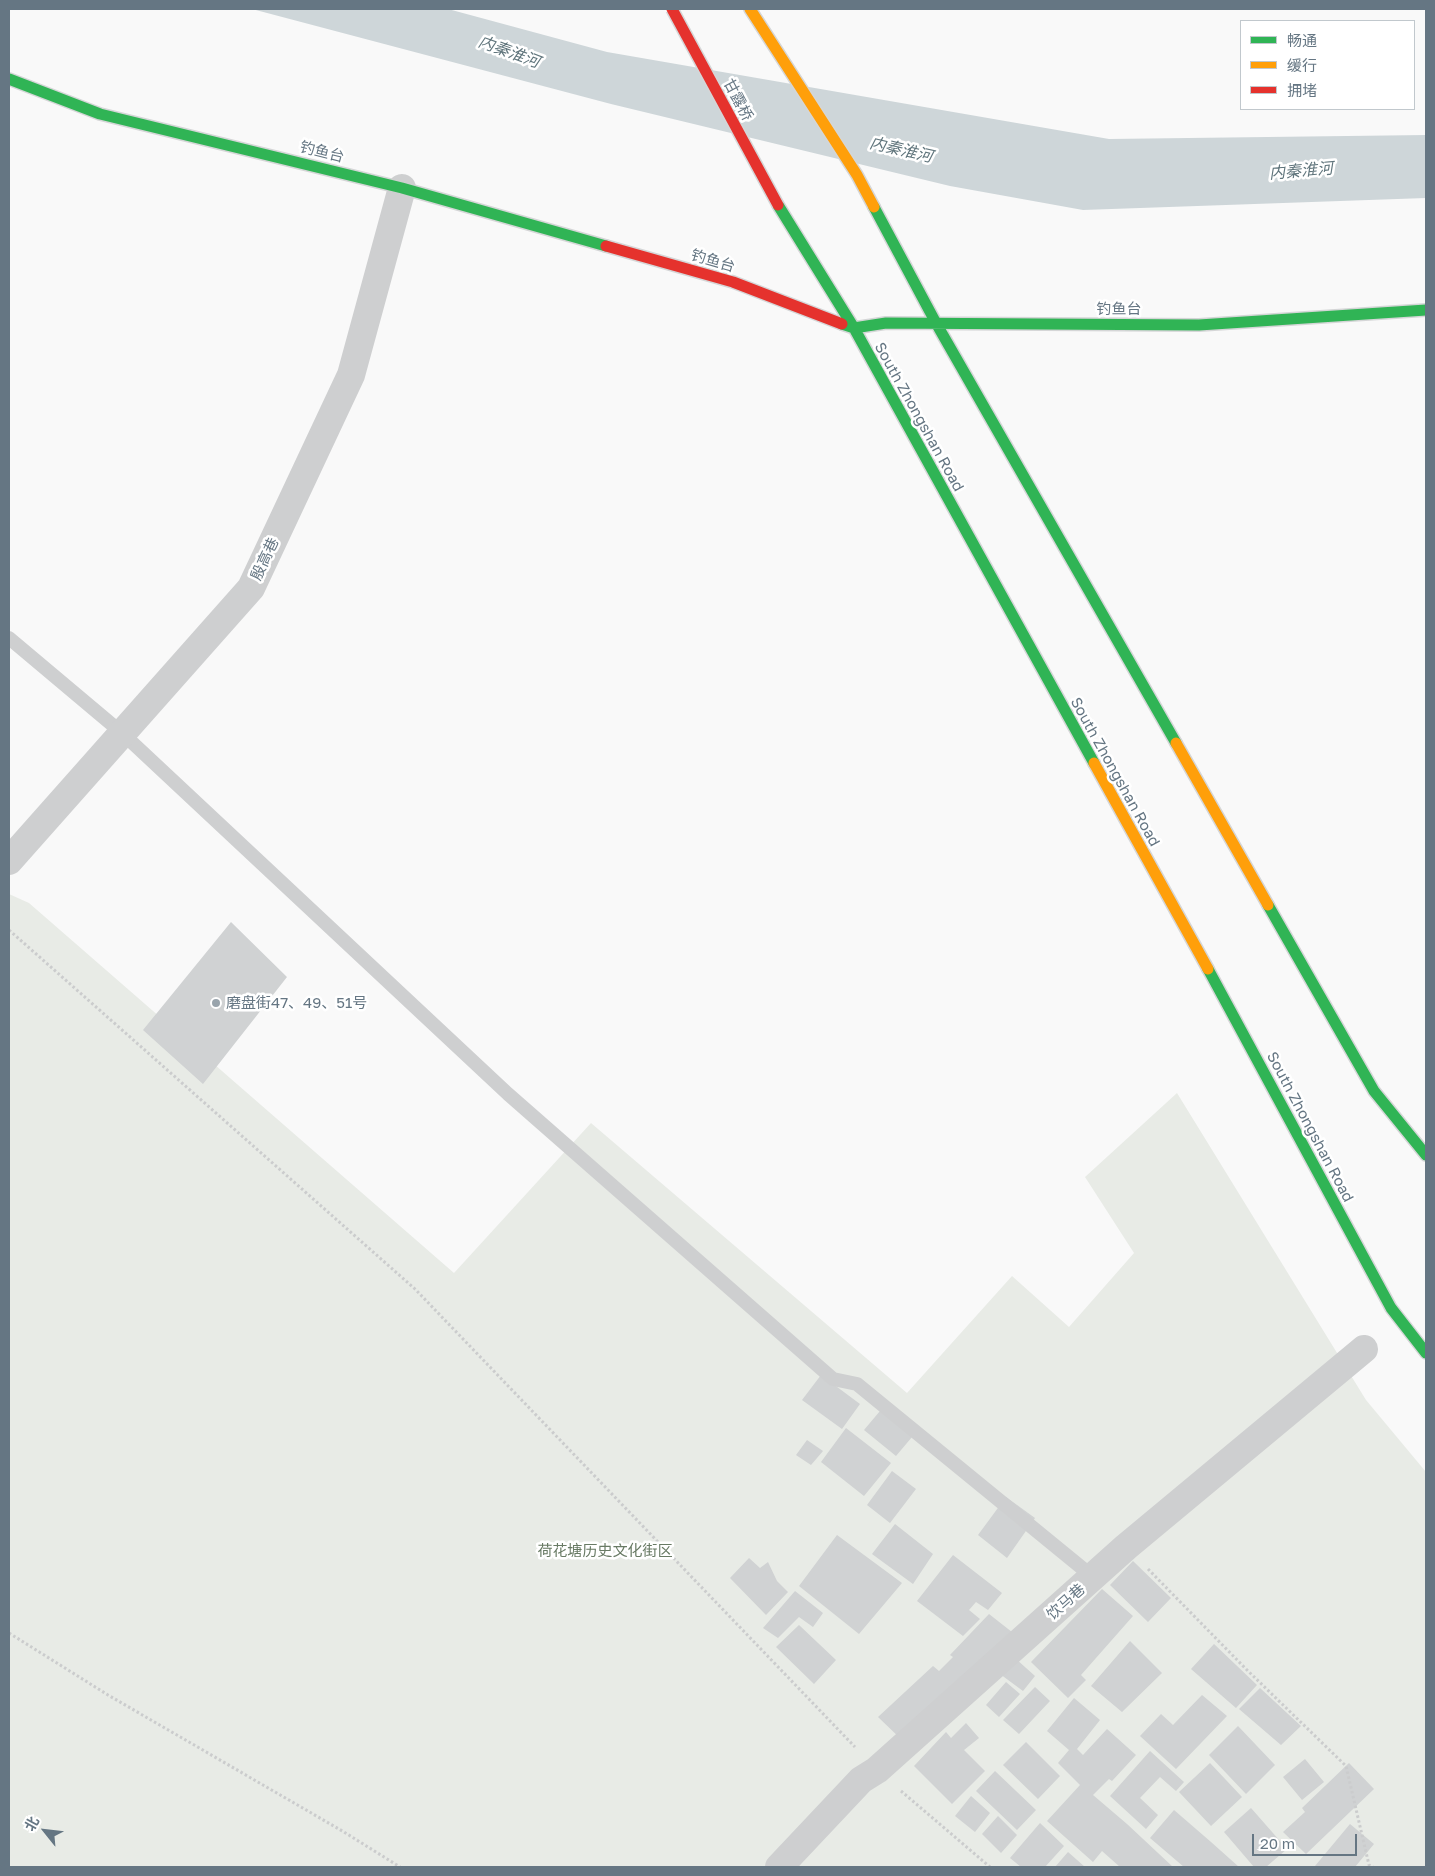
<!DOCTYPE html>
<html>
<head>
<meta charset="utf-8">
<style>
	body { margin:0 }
	#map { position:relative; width:1435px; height:1876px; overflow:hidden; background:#f9f9f9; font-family:"Golos Text","Noto Sans SC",sans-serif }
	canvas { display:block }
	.frame { position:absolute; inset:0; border:10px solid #657683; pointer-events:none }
	.legend { position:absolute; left:1240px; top:20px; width:175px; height:90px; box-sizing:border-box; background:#fff; border:1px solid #c1c8cd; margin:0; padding:6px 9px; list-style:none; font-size:15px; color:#657683 }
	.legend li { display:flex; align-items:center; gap:10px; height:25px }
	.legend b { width:25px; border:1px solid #c1c8cd }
	.north { position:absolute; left:20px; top:1806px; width:50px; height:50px; -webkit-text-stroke:4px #fff; paint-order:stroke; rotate:299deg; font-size:14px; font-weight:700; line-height:20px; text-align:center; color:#657683 }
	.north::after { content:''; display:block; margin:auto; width:18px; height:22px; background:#657683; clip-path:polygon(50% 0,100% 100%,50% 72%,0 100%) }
	.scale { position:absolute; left:1252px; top:1834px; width:105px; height:22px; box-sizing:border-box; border:2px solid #657683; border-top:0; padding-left:6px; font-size:15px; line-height:18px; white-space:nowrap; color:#657683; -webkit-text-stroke:4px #fff; paint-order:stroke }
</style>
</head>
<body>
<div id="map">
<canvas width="1435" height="1876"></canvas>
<div class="frame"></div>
<ul class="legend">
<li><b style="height:6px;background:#30b455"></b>畅通</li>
<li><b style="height:6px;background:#ff9f0a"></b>缓行</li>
<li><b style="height:6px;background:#e5322d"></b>拥堵</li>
</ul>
<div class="north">北</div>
<div class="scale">20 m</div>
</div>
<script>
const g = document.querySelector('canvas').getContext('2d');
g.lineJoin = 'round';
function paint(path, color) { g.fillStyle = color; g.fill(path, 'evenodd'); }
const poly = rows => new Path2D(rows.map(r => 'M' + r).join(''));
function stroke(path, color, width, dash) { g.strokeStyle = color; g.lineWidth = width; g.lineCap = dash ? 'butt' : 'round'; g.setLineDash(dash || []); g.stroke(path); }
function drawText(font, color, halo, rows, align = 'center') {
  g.font = font + ' "Golos Text","Noto Sans SC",sans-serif'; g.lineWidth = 5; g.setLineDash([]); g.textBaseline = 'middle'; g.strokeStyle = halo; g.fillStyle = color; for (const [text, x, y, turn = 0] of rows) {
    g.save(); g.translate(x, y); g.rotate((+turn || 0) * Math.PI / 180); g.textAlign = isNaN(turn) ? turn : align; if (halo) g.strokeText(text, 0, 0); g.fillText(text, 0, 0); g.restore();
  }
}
const green = poly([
	[9,894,29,903,454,1273,591,1123,907,1393,1012,1276,1069,1327,1134,1253,1085,1177,1177,1093,1366,1400,1426,1472,1426,1867,9,1867]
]);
const water = poly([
	[252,9,448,9,607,52,1109,139,1426,135,1426,198,1083,210,950,186,611,104]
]);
const building = poly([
	[231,922,287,977,203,1084,143,1030],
	[821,1375,860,1404,842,1429,802,1400],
	[880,1411,912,1437,896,1456,864,1430],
	[846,1428,891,1463,864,1496,821,1462],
	[807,1440,823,1451,811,1465,796,1455],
	[892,1471,916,1489,890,1523,867,1505],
	[1006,1497,1035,1518,1007,1558,978,1535],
	[895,1524,933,1554,913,1584,872,1554],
	[837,1535,902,1583,859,1634,799,1586],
	[953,1555,1002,1593,988,1610,976,1602,969,1610,980,1619,963,1636,917,1601],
	[749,1558,760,1568,768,1562,777,1581,788,1592,766,1615,730,1578],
	[1133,1561,1171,1598,1148,1622,1110,1585],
	[1102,1589,1133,1616,1081,1675,1086,1680,1068,1698,1031,1662],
	[795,1591,823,1613,813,1627,799,1617,778,1638,763,1628],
	[989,1614,1017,1636,902,1740,878,1717,933,1666,939,1671,953,1657,950,1655],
	[799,1625,836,1660,814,1684,776,1647],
	[1130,1641,1162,1673,1122,1712,1091,1686],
	[1214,1644,1257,1685,1236,1708,1191,1669],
	[1016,1659,1035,1676,1023,1691,1000,1674],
	[1006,1682,1020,1694,999,1717,986,1705],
	[1035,1687,1050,1701,1019,1734,1003,1720],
	[1260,1688,1301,1726,1281,1745,1239,1709],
	[1202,1695,1227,1716,1176,1769,1140,1736,1161,1714,1173,1725],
	[1074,1698,1100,1720,1077,1749,1083,1755,1107,1729,1136,1755,1112,1781,1109,1779,1093,1795,1127,1824,1173,1867,1120,1867,1102,1851,1093,1862,1047,1821,1080,1785,1058,1763,1069,1750,1047,1731],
	[966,1723,979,1738,964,1750,985,1771,952,1804,914,1766,946,1732,951,1738],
	[1238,1726,1275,1765,1246,1794,1209,1755],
	[1026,1742,1060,1776,1038,1799,1003,1765],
	[1150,1751,1184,1782,1176,1791,1160,1777,1140,1798,1158,1815,1146,1829,1110,1796],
	[1305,1759,1324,1782,1302,1800,1283,1777],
	[1210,1763,1242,1797,1211,1826,1179,1792],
	[1349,1763,1374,1789,1306,1854,1283,1832,1305,1812,1302,1808],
	[995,1771,1036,1810,1017,1830,976,1791],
	[971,1796,990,1813,975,1832,955,1816],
	[1251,1808,1287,1849,1266,1867,1254,1867,1224,1832],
	[1174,1810,1211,1842,1239,1867,1184,1867,1150,1838],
	[998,1816,1017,1835,1001,1853,982,1834],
	[1040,1823,1064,1846,1045,1867,1021,1867,1010,1858],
	[1350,1824,1374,1844,1355,1867,1317,1867,1315,1866],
	[1068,1852,1085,1867,1055,1867]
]);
const path = poly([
	[9,930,415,1289,855,1747],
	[1148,1569,1246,1669,1346,1766,1369,1865,1373,1867],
	[9,1633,108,1695,344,1832,400,1867],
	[901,1791,990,1867]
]);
const lane = poly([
	[9,638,122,733,508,1094,833,1379,857,1384,1093,1577]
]);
const street = poly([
	[9,861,251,588,351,375,402,188],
	[779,1867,861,1780,877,1770,1126,1547,1364,1349]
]);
const fast = poly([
	[9,79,100,114,402,188,606,246],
	[778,205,854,328,1094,763],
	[874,207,936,323,1176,743],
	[842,324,854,328,886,323,1199,325,1426,310],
	[1268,905,1374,1091,1426,1155],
	[1208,969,1391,1308,1426,1353]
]);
const slow = poly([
	[750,9,857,175,874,207],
	[1176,743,1268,905],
	[1094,763,1208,969]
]);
const jam = poly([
	[606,246,733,282,842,324]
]);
const jamBridge = poly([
	[672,9,778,205]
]);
const markers = [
	[216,1003,5,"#99a4ac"]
];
const streetNames = [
	["甘露桥",738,100,62],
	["钓鱼台",322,152,14],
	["钓鱼台",713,261,16],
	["钓鱼台",1119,309],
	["South Zhongshan Road",919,417,61],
	["殷高巷",265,559,-65],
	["South Zhongshan Road",1115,772,61],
	["South Zhongshan Road",1310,1127,62],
	["饮马巷",1066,1602,-42]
];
const poiNames = [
	["磨盘街47、49、51号",226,1003]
];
const parkNames = [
	["荷花塘历史文化街区",605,1551]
];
const waterNames = [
	["内秦淮河",509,52,20],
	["内秦淮河",901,150,13],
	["内秦淮河",1301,171,-5]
];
paint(green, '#e8ebe6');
paint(water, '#ced6d9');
paint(building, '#d0d2d3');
stroke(fast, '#d5d6d7', 14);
stroke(slow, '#d5d6d7', 14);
stroke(jam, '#d5d6d7', 14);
stroke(path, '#cbcccd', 3, [2.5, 2.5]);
stroke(lane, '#cecfd0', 14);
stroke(street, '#cecfd0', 28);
stroke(fast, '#30b455', 11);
stroke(slow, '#ff9f0a', 11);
stroke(jam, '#e5322d', 11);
stroke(jamBridge, '#d5d6d7', 14, []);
stroke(jamBridge, '#e5322d', 11);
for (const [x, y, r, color] of markers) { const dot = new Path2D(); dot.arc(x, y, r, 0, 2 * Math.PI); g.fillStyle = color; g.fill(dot); stroke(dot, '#fff', 2); }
drawText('15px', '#657683', '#fff', streetNames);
drawText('15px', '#657683', '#fff', poiNames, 'left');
drawText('15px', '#687a64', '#fff', parkNames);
drawText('italic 16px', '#60757c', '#fff', waterNames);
</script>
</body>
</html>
